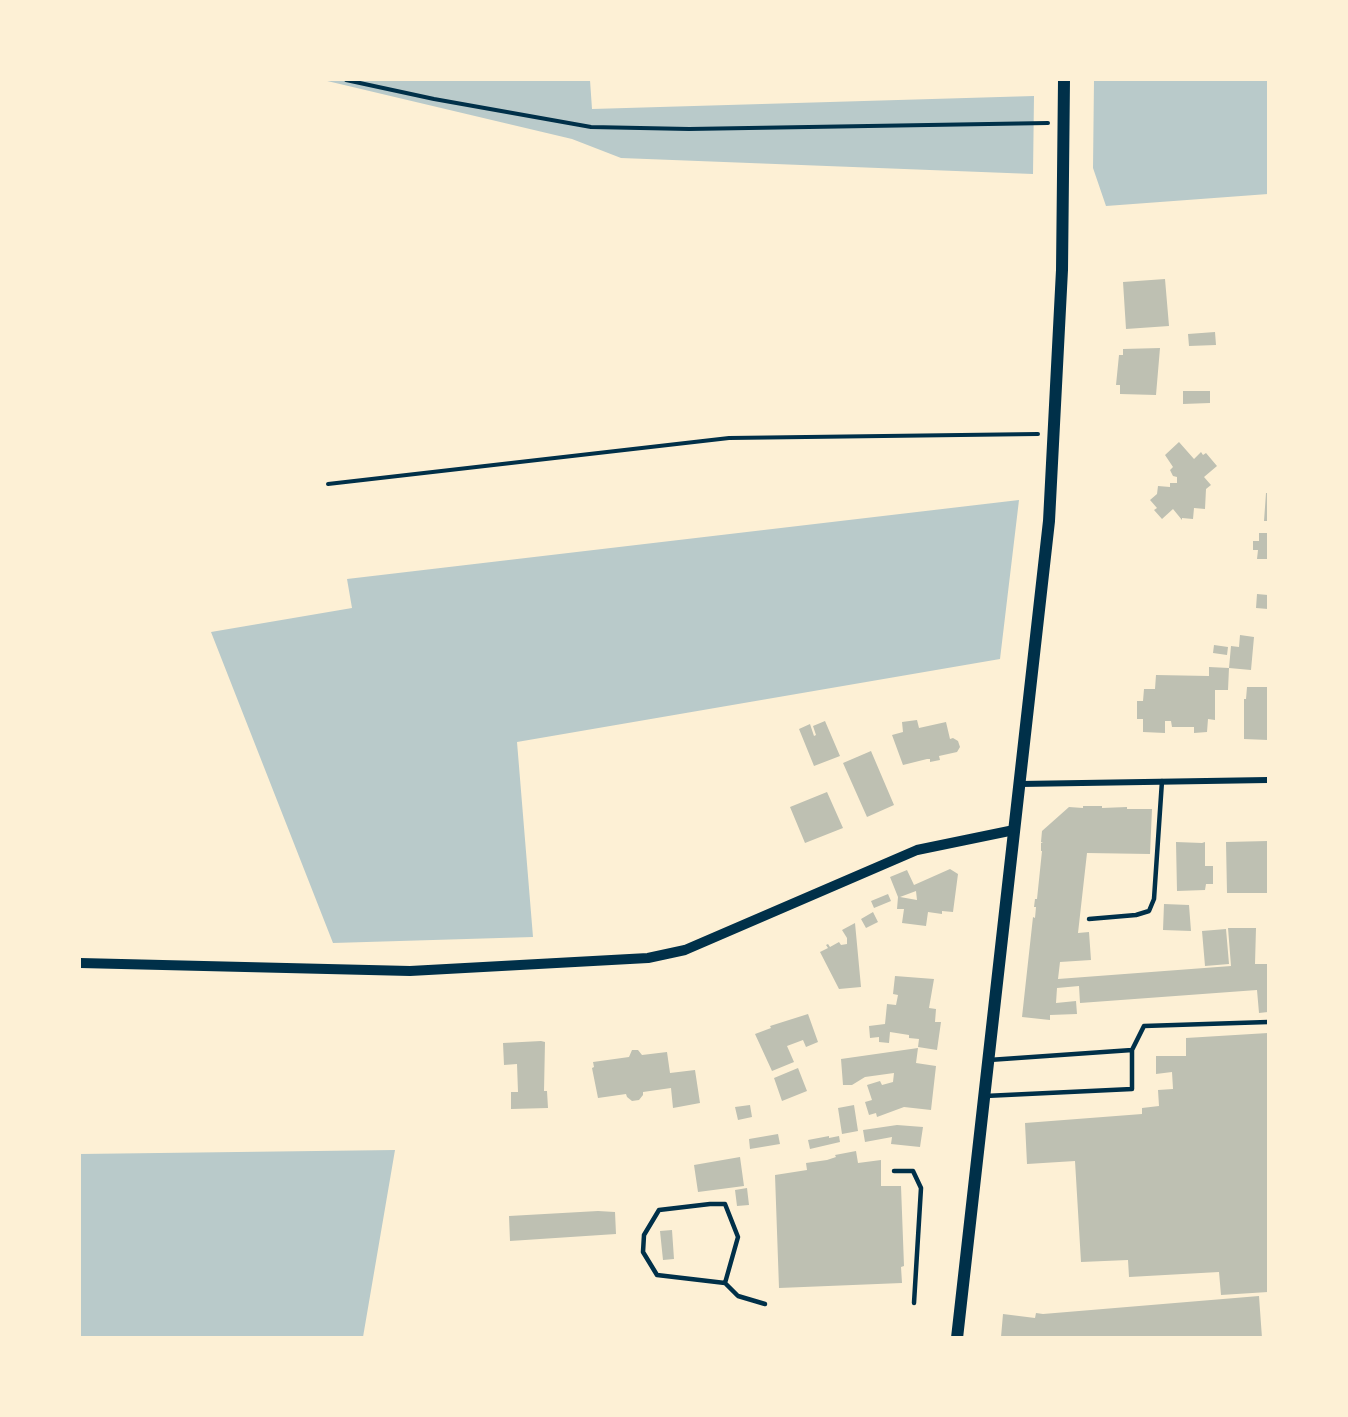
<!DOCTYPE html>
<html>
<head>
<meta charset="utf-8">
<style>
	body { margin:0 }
	#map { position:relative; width:1348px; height:1417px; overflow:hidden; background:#fdf0d5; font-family:Quicksand,sans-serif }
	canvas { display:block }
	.frame { position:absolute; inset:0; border:81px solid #fdf0d5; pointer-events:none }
</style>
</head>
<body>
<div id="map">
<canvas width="1348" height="1417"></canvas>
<div class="frame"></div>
</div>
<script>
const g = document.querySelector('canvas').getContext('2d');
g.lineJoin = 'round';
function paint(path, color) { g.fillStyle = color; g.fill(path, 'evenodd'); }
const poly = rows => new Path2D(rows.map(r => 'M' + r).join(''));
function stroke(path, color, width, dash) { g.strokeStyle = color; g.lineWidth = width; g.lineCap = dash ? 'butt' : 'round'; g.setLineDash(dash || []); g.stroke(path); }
const green = poly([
	[323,80,590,80,592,109,1034,96,1033,174,621,158,572,139],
	[1094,80,1268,80,1268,194,1106,206,1093,168],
	[1019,500,1000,659,517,742,533,937,333,943,211,632,352,608,347,579],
	[395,1150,363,1337,80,1337,80,1154]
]);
const building = poly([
	[1165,279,1169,326,1126,329,1123,282],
	[1215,332,1216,345,1189,346,1188,334],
	[1160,348,1156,395,1120,394,1120,385,1116,385,1119,355,1123,355,1123,349],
	[1183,391,1210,391,1210,403,1183,404],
	[1179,442,1194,459,1201,452,1203,455,1206,453,1217,466,1204,477,1211,485,1206,489,1205,509,1194,508,1193,519,1182,518,1182,520,1173,509,1162,519,1154,510,1157,508,1150,500,1157,494,1158,486,1170,487,1170,483,1177,483,1177,477,1173,476,1170,470,1173,467,1165,455],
	[1266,493,1268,493,1268,521,1264,521],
	[1259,533,1268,533,1268,559,1257,559,1258,550,1253,550,1253,541,1259,541],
	[1257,594,1268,595,1268,609,1256,608],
	[1240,635,1254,637,1251,670,1229,668,1231,646,1239,647],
	[1214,645,1228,647,1227,655,1213,653],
	[1209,667,1229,668,1228,690,1215,690,1215,720,1208,719,1207,732,1194,733,1194,727,1172,727,1171,721,1165,721,1165,733,1143,732,1143,719,1137,719,1137,701,1143,701,1144,689,1155,689,1156,675,1209,676],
	[1247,687,1268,687,1268,740,1244,739,1244,699,1246,699],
	[917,720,919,728,946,722,950,739,953,738,958,741,960,747,957,752,939,756,940,760,930,762,930,759,927,759,903,765,892,735,903,732,902,722],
	[825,721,840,756,814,766,799,729,810,724,814,736,816,735,813,726],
	[871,751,894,805,867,817,843,763],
	[827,792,843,828,805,843,790,807],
	[1083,806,1102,806,1102,808,1127,807,1127,809,1152,809,1150,854,1087,853,1078,933,1089,932,1091,960,1060,962,1058,979,1231,966,1228,928,1256,928,1255,964,1268,964,1268,1012,1259,1013,1257,990,1080,1003,1079,986,1057,988,1056,1003,1076,1001,1077,1014,1050,1015,1050,1020,1022,1017,1033,917,1035,918,1036,907,1034,907,1035,899,1037,899,1042,851,1041,851,1041,843,1043,843,1041,842,1042,831,1069,807,1083,808],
	[1268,841,1268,893,1227,893,1226,842],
	[1176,842,1202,843,1205,842,1205,866,1213,866,1213,884,1206,884,1205,890,1177,891],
	[950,869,958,874,953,912,942,911,942,914,928,912,926,926,902,923,904,909,897,909,898,897,890,877,907,870,914,885],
	[916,891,917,900,900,897],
	[888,894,891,901,874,908,871,901],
	[1164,904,1189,905,1191,931,1163,930],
	[873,912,878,922,866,928,861,919],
	[855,923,861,987,839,989,820,952,828,948,826,945,828,944,830,947,839,942,841,945,847,944,847,938,842,930],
	[1226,929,1229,964,1205,966,1202,931],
	[895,976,934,979,929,1008,936,1009,935,1022,941,1022,937,1050,918,1047,919,1039,909,1038,909,1035,890,1032,889,1043,879,1042,879,1037,870,1038,869,1026,885,1024,887,1004,896,1005,898,995,893,994],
	[808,1014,818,1042,806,1047,803,1040,787,1046,794,1062,772,1071,755,1034,771,1028,770,1026],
	[1268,1033,1268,1292,1221,1295,1219,1272,1129,1277,1128,1260,1081,1262,1075,1161,1027,1164,1025,1123,1142,1114,1142,1108,1159,1106,1158,1090,1173,1089,1172,1072,1156,1074,1156,1056,1186,1056,1186,1038],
	[541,1041,545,1042,544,1091,547,1091,548,1108,511,1109,511,1092,518,1092,517,1064,504,1065,503,1043],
	[918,1048,916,1063,936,1066,931,1110,904,1107,877,1117,876,1113,869,1115,865,1102,872,1100,867,1085,880,1081,882,1085,893,1082,894,1073,865,1077,852,1085,843,1085,841,1059],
	[632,1050,638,1050,642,1055,667,1052,670,1073,695,1070,700,1103,673,1108,671,1088,643,1092,643,1095,639,1100,632,1101,627,1097,626,1094,598,1098,592,1068,594,1067,593,1062,629,1057],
	[798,1068,807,1091,782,1101,774,1078],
	[750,1105,752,1117,738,1120,735,1107],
	[854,1105,858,1131,842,1134,838,1108],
	[897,1125,923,1127,920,1147,891,1144,892,1137,865,1142,863,1130],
	[778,1134,780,1144,750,1149,749,1139],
	[829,1136,829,1138,839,1136,840,1142,810,1149,808,1140],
	[856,1151,858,1163,881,1160,881,1186,901,1186,904,1266,901,1267,902,1283,779,1288,775,1175,807,1170,806,1163,827,1160,836,1157,835,1155],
	[740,1157,744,1186,698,1192,694,1165],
	[747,1188,749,1205,737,1206,735,1190],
	[598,1211,615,1212,616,1234,510,1241,509,1216],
	[672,1230,674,1259,663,1260,660,1231],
	[1259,1296,1262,1338,1001,1337,1003,1314,1035,1318,1036,1313,1043,1314]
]);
const path = poly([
	[346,80,434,99,591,127,689,129,1048,123],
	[328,484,729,438,1038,434]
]);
const service = poly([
	[1089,919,1136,915,1149,911,1154,899,1162,781],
	[989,1060,1132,1050,1144,1026,1268,1022],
	[985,1096,1132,1089,1132,1050],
	[894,1171,913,1171,921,1188,914,1303],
	[725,1283,657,1275,643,1252,644,1235,659,1210,710,1204,725,1204,738,1237,725,1283,738,1296,765,1304]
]);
const minor = poly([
	[1020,784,1268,780]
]);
const tertiary = poly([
	[80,963,410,971,648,958,685,950,917,850,1014,830]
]);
const secondary = poly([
	[957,1338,1049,521,1062,270,1064,80]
]);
paint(green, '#b9caca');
paint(building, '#bec0b2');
stroke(path, '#003049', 4);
stroke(service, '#003049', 4.5);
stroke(minor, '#003049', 6);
stroke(tertiary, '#003049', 10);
stroke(secondary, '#003049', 12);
</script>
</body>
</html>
